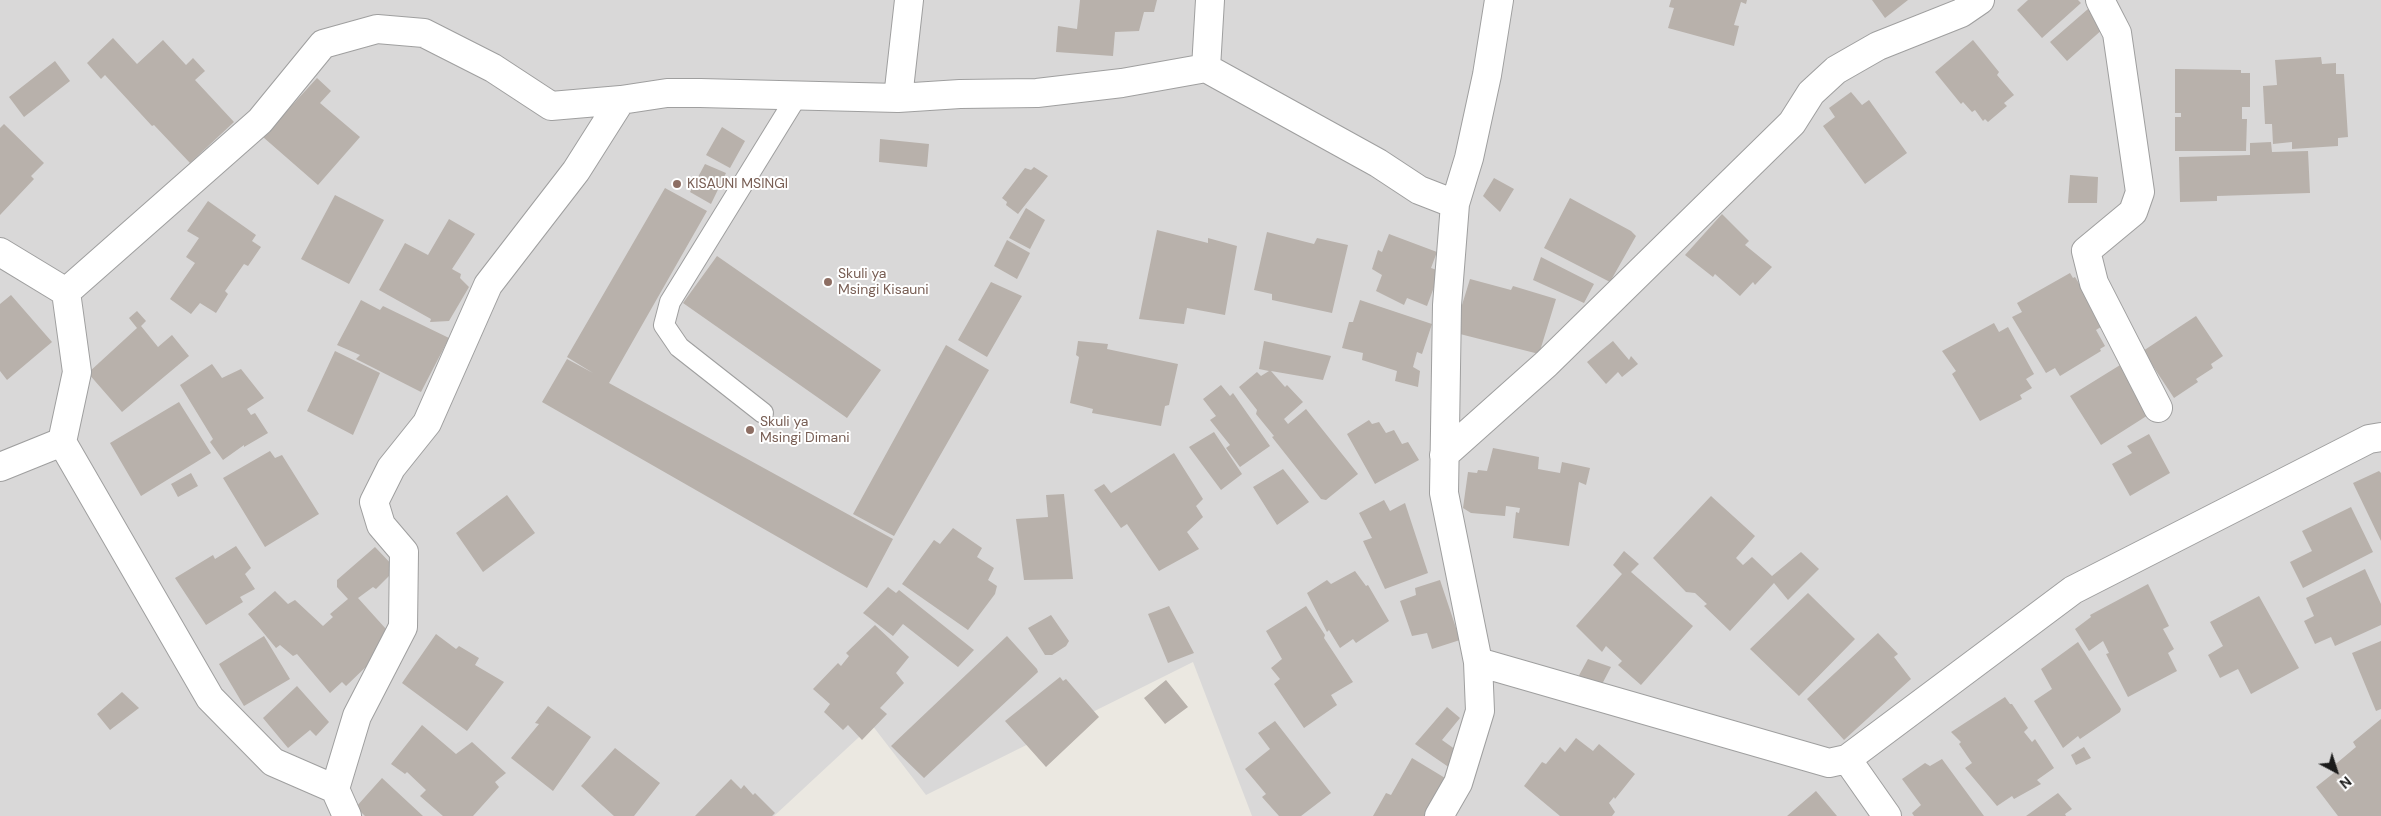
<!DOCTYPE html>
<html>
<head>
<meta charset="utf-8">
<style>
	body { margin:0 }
	#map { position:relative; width:2381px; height:816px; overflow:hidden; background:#ebe8e1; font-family:"DM Sans",sans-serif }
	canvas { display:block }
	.north { position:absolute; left:2311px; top:746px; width:50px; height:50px; -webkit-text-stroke:4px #fff; paint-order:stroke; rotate:140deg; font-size:14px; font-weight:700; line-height:20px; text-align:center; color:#1b1b1b }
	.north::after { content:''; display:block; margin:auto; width:18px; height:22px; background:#1b1b1b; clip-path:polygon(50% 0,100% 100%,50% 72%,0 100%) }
</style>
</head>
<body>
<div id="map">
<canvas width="2381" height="816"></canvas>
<div class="north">N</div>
</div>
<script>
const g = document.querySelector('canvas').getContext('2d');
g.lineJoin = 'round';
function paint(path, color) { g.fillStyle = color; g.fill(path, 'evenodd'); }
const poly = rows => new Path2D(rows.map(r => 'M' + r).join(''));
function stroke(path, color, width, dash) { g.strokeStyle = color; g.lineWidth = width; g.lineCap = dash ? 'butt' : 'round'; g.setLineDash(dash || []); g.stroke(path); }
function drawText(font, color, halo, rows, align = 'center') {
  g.font = font + ' "DM Sans",sans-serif'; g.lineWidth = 4; g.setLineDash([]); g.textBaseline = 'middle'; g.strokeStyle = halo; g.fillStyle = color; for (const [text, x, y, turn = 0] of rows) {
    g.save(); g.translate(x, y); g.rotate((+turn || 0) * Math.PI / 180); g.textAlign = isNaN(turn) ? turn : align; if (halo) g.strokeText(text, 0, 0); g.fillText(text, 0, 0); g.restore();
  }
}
const residential = poly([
	[0,0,2381,0,2381,816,1252,816,1193,662,926,795,872,725,774,816,0,816]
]);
const building = poly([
	[1080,0,1157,0,1154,12,1144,12,1139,31,1115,32,1113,56,1056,52,1058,26,1077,29],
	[1671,0,1747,0,1746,4,1741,2,1734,25,1739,26,1734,46,1668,28,1674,8,1669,7],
	[1872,0,1908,0,1885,18],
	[2028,0,2078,0,2081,3,2042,38,2017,10],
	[2088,9,2104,28,2067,61,2050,42],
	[113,38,137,64,163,40,186,65,193,58,205,71,195,80,234,122,190,163,154,125,152,126,105,75,101,79,87,63],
	[1973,40,1999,72,1997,75,2014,95,2004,103,2007,106,1988,122,1985,119,1983,121,1975,110,1972,112,1963,102,1961,104,1935,72],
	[2321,57,2322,64,2336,63,2336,74,2344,74,2348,137,2338,138,2338,146,2292,149,2292,142,2273,144,2272,124,2265,124,2263,86,2277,85,2275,60],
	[55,61,70,81,24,117,9,97],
	[2175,69,2241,70,2241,73,2250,73,2250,107,2242,107,2242,119,2247,119,2246,151,2175,151,2175,117,2181,117,2181,113,2175,113],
	[317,78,331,91,320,103,360,137,318,185,263,137],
	[1851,92,1862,105,1869,100,1907,153,1865,184,1823,126,1835,117,1829,108],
	[4,124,44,163,31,176,34,179,0,215,0,128],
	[722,127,745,141,730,168,706,155],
	[880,139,929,144,927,167,879,162],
	[2271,142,2272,152,2308,151,2310,193,2217,196,2217,201,2180,202,2179,157,2250,155,2250,143],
	[705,164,726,173,711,204,690,192],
	[1034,167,1048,176,1018,214,1006,205,1007,202,1002,198,1025,168,1031,170],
	[2070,175,2098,177,2097,203,2068,203],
	[1494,178,1514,189,1500,212,1483,196],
	[665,188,707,211,609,383,893,539,867,588,542,402,567,359,593,373,567,357],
	[335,195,384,220,349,284,301,259],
	[1570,198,1631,231,1636,236,1610,282,1544,248],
	[208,201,256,235,252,241,261,247,248,266,244,264,225,291,228,294,216,313,200,303,191,314,170,299,195,263,186,257,199,238,187,231],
	[1026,208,1045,220,1030,249,1009,238],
	[1722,214,1749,241,1745,245,1772,267,1755,285,1753,282,1740,296,1715,274,1713,277,1685,255],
	[449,219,475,234,452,269,461,274,460,278,469,287,449,321,430,322,431,319,379,290,405,243,428,255],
	[1157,230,1208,243,1208,238,1237,246,1225,315,1187,308,1184,324,1139,319],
	[1267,232,1314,244,1317,238,1348,245,1332,313,1272,300,1272,294,1254,290],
	[1389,234,1437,252,1431,268,1440,271,1427,306,1407,298,1404,305,1376,291,1382,275,1372,269,1378,250,1382,252],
	[1007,240,1030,253,1017,279,994,266],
	[717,256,881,370,847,418,683,303],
	[1541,257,1594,284,1584,303,1533,280],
	[2070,273,2073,278,2075,277,2104,325,2096,330,2105,346,2100,349,2101,351,2060,376,2055,368,2046,373,2012,317,2022,312,2017,303],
	[1470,279,1511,290,1513,286,1556,299,1539,354,1452,332,1459,304,1462,305],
	[991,282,1022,296,987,357,958,340],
	[11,295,52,342,7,380,0,371,0,304],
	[361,300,380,310,383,306,449,338,421,392,356,359,360,355,337,345],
	[1360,300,1432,324,1422,354,1417,352,1413,367,1420,371,1418,387,1395,381,1397,371,1362,360,1363,353,1342,348,1349,322,1353,322],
	[137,311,146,321,141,326,158,347,172,335,189,356,122,412,88,373,137,328,129,318],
	[2196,316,2223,356,2211,364,2213,368,2196,379,2198,382,2174,398,2143,351],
	[1994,323,1999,332,2008,327,2034,374,2026,379,2032,388,2020,395,2022,399,1980,421,1952,374,1956,371,1942,351],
	[1078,341,1108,344,1107,349,1178,364,1169,405,1165,406,1161,426,1092,413,1093,409,1070,403,1079,357,1076,355],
	[1264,341,1331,356,1323,380,1271,371,1285,387,1287,385,1303,402,1284,419,1288,424,1306,409,1358,474,1326,500,1321,499,1272,437,1274,436,1256,414,1257,410,1239,387,1257,372,1261,376,1269,371,1259,369],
	[1613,341,1629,360,1631,356,1638,364,1622,377,1618,372,1606,384,1587,362],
	[946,345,989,370,894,536,853,514],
	[335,351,380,373,353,435,307,411],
	[2125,362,2156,410,2101,445,2070,396],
	[212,364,222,378,241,369,264,398,247,409,251,415,255,413,268,433,244,447,244,445,223,460,210,442,213,439,180,385],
	[1221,385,1230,396,1233,393,1270,446,1240,467,1226,448,1230,445,1210,420,1216,416,1203,399],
	[179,402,211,453,141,496,110,443],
	[1369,420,1372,424,1379,422,1386,433,1394,430,1402,444,1408,442,1419,460,1375,484,1347,434],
	[1214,432,1242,474,1221,490,1189,447],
	[2149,434,2170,473,2130,496,2112,464,2132,453,2127,446],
	[1493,448,1539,457,1538,469,1560,473,1562,462,1590,468,1586,485,1579,482,1569,546,1513,538,1516,512,1519,513,1520,508,1506,506,1505,516,1471,513,1463,508,1468,472,1477,473,1478,470,1487,471],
	[270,451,275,458,282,455,319,514,265,547,223,478],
	[1174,453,1203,499,1196,506,1203,517,1187,532,1199,549,1159,571,1127,524,1121,528,1094,490,1104,484,1111,493],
	[1283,469,1309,502,1277,525,1253,487],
	[2379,471,2381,473,2381,541,2353,483],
	[191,473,198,486,178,497,171,484],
	[1064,494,1073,579,1024,580,1016,519,1048,517,1046,495],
	[507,495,535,533,483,572,456,533],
	[1711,496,1755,536,1736,558,1743,565,1752,557,1772,576,1801,552,1819,569,1788,600,1774,583,1730,631,1704,606,1707,604,1695,593,1686,592,1653,558],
	[1384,500,1390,511,1405,503,1428,573,1385,589,1363,541,1372,538,1359,513],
	[2351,507,2373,552,2303,588,2290,562,2312,551,2302,531],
	[953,528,982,548,977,557,994,568,988,580,997,586,995,594,968,630,902,584,934,540,940,544],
	[236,546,251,568,245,574,255,589,240,597,243,602,206,625,175,578,213,555,215,559],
	[375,547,396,569,376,589,373,587,358,598,395,639,346,686,342,682,330,693,297,654,293,656,280,645,276,648,248,614,275,591,288,604,295,600,323,626,333,617,330,614,348,599,337,587,337,580],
	[1624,551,1639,564,1631,572,1693,626,1641,685,1618,665,1622,661,1606,646,1602,652,1576,626,1622,574,1613,565],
	[2365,569,2381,604,2381,625,2335,646,2331,637,2315,644,2304,621,2314,616,2306,598],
	[1355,571,1366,586,1368,585,1389,621,1356,643,1353,639,1340,648,1329,630,1327,632,1307,593,1327,580,1331,584],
	[1440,580,1460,640,1432,649,1427,633,1412,636,1400,601,1416,595,1415,588],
	[2148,584,2169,626,2163,629,2174,649,2168,653,2177,671,2128,697,2106,654,2109,653,2103,641,2089,651,2075,629,2091,617,2090,615],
	[888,587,896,593,899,590,974,650,958,667,903,624,893,636,863,613],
	[1808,593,1855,639,1799,696,1750,649],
	[2259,596,2299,668,2251,694,2238,669,2220,678,2208,655,2223,646,2210,622],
	[1169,606,1194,653,1168,663,1148,614],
	[1306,606,1325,635,1324,638,1353,682,1331,695,1337,705,1304,728,1274,684,1280,679,1271,668,1282,659,1266,631],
	[1051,615,1069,641,1066,646,1052,655,1045,655,1028,628],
	[875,625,909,657,896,673,904,683,880,708,887,714,862,740,848,725,843,730,824,712,830,704,813,689,838,663,841,666,849,656,846,653],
	[1878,633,1898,654,1894,657,1911,679,1844,740,1807,699],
	[436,634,456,649,459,646,479,658,475,665,504,682,467,731,402,683],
	[264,636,290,679,244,706,219,664],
	[1007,636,1037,669,1038,672,924,778,891,746],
	[2381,641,2381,709,2376,711,2352,653],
	[2078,642,2121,709,2120,712,2080,739,2078,736,2063,748,2034,701,2052,689,2041,669],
	[1588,659,1611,667,1600,688,1577,679],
	[1060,677,1063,681,1066,679,1099,717,1046,767,1005,721],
	[1166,680,1188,707,1165,724,1144,698],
	[297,686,329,722,316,736,310,730,288,748,263,718],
	[122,692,139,708,110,730,97,714],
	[2005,697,2010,704,2012,704,2028,728,2024,732,2032,742,2035,739,2054,768,2037,780,2041,784,2014,799,2012,796,1997,806,1965,768,1972,763,1959,744,1961,742,1951,732],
	[548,706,591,737,553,791,511,758,539,724,535,723],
	[1447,707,1460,718,1442,740,1459,752,1450,768,1415,744],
	[2381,719,2381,816,2338,816,2316,787,2335,772,2331,768,2356,747,2353,742],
	[1275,721,1331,793,1301,816,1279,816,1262,797,1266,794,1245,769,1270,749,1258,733],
	[422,725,456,754,472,742,506,773,495,782,499,787,473,816,443,816,420,796,426,790,407,772,405,774,391,764],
	[1576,738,1593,751,1599,744,1635,774,1615,799,1614,797,1609,803,1615,812,1612,816,1560,816,1524,786,1542,762,1546,764,1560,747,1565,752],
	[2084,747,2091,758,2076,765,2071,755],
	[615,748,660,783,634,816,614,816,581,786],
	[1412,758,1450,781,1435,816,1373,816,1386,793,1391,795],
	[1942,759,1984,816,1914,816,1912,813,1921,805,1902,779,1925,763,1930,766],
	[382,778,423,816,365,816,356,807],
	[731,779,741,789,744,785,753,795,755,793,775,813,772,816,695,816],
	[1816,791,1837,816,1787,816],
	[2058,793,2072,809,2065,814,2066,816,2026,816]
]);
const lane = poly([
	[763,413,679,347,664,325,670,302,797,96]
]);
const street = poly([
	[1210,0,1206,68,1378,163,1419,190,1455,204,1447,305,1444,493,1478,662],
	[2100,0,2117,33,2140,192,2133,212,2086,251,2094,283,2158,408],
	[898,98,960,94,1037,93,1122,83,1206,68],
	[1455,204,1469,158,1487,75,1499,0],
	[0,252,66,292],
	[66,292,260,121,323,44,377,29,424,33,493,68,551,106,621,100],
	[66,292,77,372,62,442,210,698,273,762,335,789,347,816],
	[1444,455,1546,364,1792,123,1811,93,1836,70,1878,46,1961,13,1980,0],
	[0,467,62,442],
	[1847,759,1887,816],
	[335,789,357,716,403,627,404,552,381,525,374,502,391,468,427,423,488,285,576,171,621,100,667,93,700,93,898,98,909,0],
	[1439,816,1458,783,1480,711,1478,662,1829,763,1847,759,2073,590,2369,439,2381,437]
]);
const markers = [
	[677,184,5,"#8d6e63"],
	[828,282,5,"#8d6e63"],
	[750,430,5,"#8d6e63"]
];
const educationNames = [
	["KISAUNI MSINGI",687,184],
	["Skuli ya",838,274],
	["Msingi Kisauni",838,290],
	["Skuli ya",760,422],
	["Msingi Dimani",760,438]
];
paint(residential, '#d9d8d8');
paint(building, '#b8b1ab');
stroke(lane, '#9f9f9f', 22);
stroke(street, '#9f9f9f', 30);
stroke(lane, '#fff', 20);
stroke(street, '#fff', 28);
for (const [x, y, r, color] of markers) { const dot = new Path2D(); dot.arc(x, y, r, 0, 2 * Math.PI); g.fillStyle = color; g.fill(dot); stroke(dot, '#fff', 2); }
drawText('14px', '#785e54', '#fff', educationNames, 'left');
</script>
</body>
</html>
